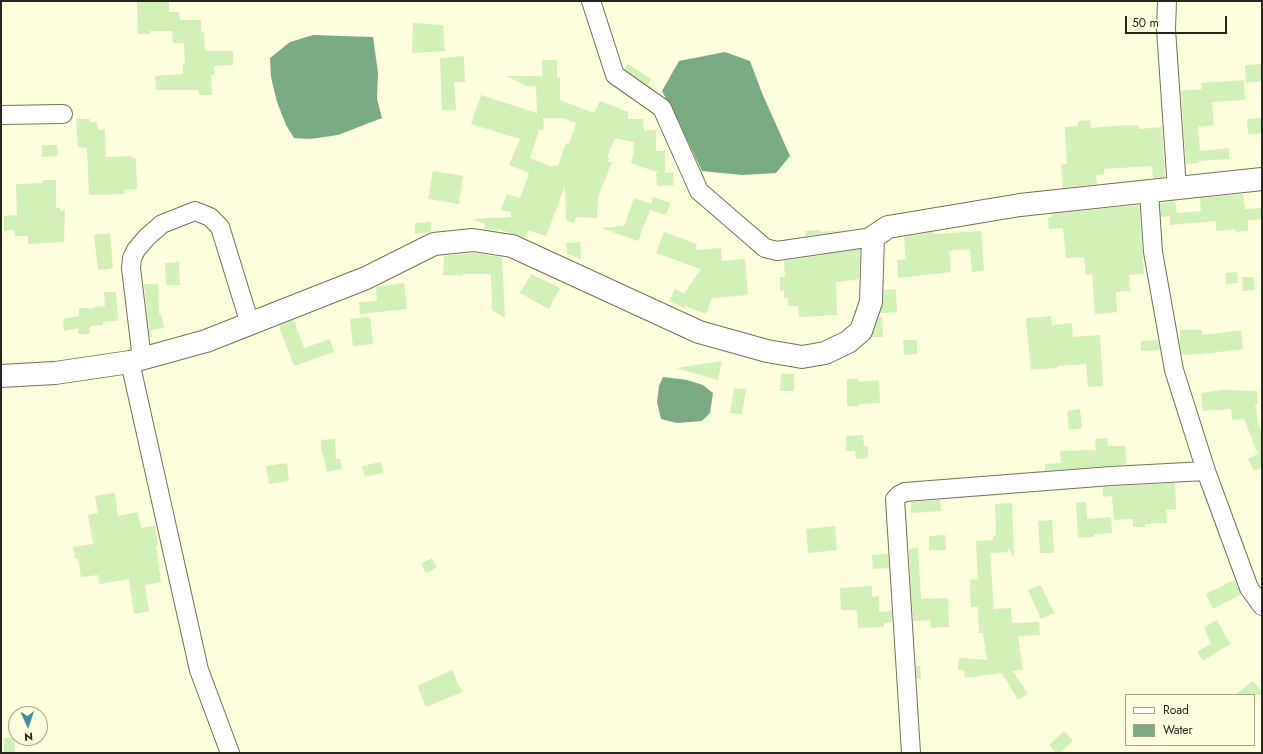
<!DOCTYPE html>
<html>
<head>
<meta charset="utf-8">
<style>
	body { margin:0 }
	#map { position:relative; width:1263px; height:754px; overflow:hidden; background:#fcfedc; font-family:Jost,sans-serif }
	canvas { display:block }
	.frame { position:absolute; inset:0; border:2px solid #26261a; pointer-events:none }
	.legend { position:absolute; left:1125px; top:694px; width:130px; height:52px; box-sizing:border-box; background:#fcfedc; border:1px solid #a6a88e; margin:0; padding:5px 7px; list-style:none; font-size:12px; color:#26261a }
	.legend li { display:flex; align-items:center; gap:8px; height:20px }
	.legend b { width:20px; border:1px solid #a6a88e }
	.north { position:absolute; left:8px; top:706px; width:40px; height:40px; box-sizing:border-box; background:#fcfedc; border:1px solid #a6a88e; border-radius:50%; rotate:177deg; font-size:11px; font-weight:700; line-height:16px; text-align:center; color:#26261a }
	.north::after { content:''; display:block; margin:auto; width:14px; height:18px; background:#458c95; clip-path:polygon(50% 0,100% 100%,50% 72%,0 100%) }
	.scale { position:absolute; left:1125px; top:16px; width:102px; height:18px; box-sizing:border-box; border:2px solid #26261a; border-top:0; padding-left:5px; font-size:12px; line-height:14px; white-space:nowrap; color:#26261a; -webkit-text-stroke:3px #fcfedc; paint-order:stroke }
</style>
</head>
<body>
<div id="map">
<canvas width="1263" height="754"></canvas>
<div class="frame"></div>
<ul class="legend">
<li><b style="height:5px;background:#fff"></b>Road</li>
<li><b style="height:11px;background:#79ab81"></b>Water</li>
</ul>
<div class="north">N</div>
<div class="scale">50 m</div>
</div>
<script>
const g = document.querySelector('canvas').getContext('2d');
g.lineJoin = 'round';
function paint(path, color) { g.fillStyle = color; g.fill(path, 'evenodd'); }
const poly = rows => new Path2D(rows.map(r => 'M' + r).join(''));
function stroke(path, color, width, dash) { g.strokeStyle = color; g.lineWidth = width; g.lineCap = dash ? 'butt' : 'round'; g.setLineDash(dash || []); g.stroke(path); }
const water = poly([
	[313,35,373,37,378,73,377,99,382,118,338,135,310,139,294,138,286,125,277,102,271,77,270,58,290,42],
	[725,52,750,61,762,93,790,156,776,173,742,175,702,171,678,121,662,91,679,61],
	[663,377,687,380,703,385,713,393,710,413,702,421,677,423,661,419,657,402,659,386]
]);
const building = poly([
	[137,1,169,1,169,12,179,12,180,20,201,20,201,32,204,32,205,51,233,51,233,65,214,66,214,75,211,75,212,95,199,95,199,90,156,90,155,76,183,74,183,64,185,63,184,43,173,43,172,31,150,31,150,34,138,34],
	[413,23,443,25,445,51,412,53],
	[464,56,465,82,454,82,456,110,442,110,440,58],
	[542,60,557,60,557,78,560,78,560,100,594,113,600,101,628,112,628,119,643,119,644,131,656,130,656,151,665,151,665,173,673,172,674,185,657,186,656,173,660,173,631,163,634,153,634,142,615,138,607,158,609,158,608,162,612,162,598,197,597,218,576,217,574,223,566,220,565,186,546,236,528,230,525,238,498,229,498,231,484,229,485,224,472,219,511,217,511,212,501,210,507,194,520,198,529,173,509,165,520,139,471,124,481,95,537,113,536,86,527,86,506,76,542,76],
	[543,118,563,118,576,123,569,144,566,143,558,166,553,165,552,167,530,158,539,130,544,129],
	[628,64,651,79,648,86,624,69],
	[1262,64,1262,81,1246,83,1245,65],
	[1244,80,1245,100,1212,102,1214,125,1198,127,1200,151,1229,148,1229,159,1199,161,1199,163,1186,164,1181,91,1202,89,1201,83],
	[1262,118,1262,133,1248,134,1247,119],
	[76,119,90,119,90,122,97,122,98,130,105,129,106,157,132,156,132,158,136,158,137,189,124,190,125,194,89,195,87,148,78,147],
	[1090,120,1091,128,1124,125,1124,126,1139,125,1139,129,1162,127,1165,177,1153,178,1152,166,1104,169,1104,174,1096,175,1097,184,1063,188,1061,165,1067,164,1065,127,1078,126,1078,121],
	[42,145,57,145,58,156,42,157],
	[433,171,463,176,459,204,428,199],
	[43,180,56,180,56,208,60,208,60,211,65,210,64,242,28,244,28,236,15,236,14,230,4,231,4,216,17,215,16,184,43,183],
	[1243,194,1245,209,1262,208,1262,219,1248,220,1248,231,1236,232,1235,229,1216,231,1216,221,1170,225,1170,216,1161,217,1160,203,1175,201,1177,213,1201,211,1200,198],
	[653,197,670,203,666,215,650,210,638,241,601,228,624,226,634,198,651,204],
	[1139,205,1144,274,1129,275,1130,291,1116,292,1117,312,1095,314,1092,274,1086,275,1084,257,1066,258,1063,228,1049,229,1048,218,1052,217,1052,214],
	[431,222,431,232,415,234,415,223],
	[820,230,820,232,846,230,805,236,805,231],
	[981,231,984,271,972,272,970,249,949,251,951,272,898,278,897,260,906,259,904,237,933,232,933,234],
	[664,232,697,244,695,250,721,248,722,261,745,259,748,295,712,298,706,314,685,306,684,308,669,301,675,289,684,294,701,269,656,253],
	[110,233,113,268,98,270,94,235],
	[580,242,581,259,567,254,566,243],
	[860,249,859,279,836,282,837,315,799,317,798,306,788,306,788,298,784,298,784,290,780,291,780,277,785,277,784,261],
	[473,253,502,257,505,318,492,310,491,274,463,274,463,276,443,275,444,256],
	[179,262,180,285,166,285,165,263],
	[1237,272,1238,283,1226,284,1225,273],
	[531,274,560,288,549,309,520,293],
	[1242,277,1254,277,1255,290,1243,291],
	[404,283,407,309,360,314,359,302,377,301,376,287],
	[144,284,158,284,159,314,161,313,164,328,151,330,152,337,150,337],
	[896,289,897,312,880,313,883,303,884,290],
	[104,292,116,292,118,321,103,322,103,325,90,326,90,334,78,334,79,328,64,331,63,319,79,316,79,308,94,308,94,307,105,306],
	[1051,316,1052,325,1072,323,1073,337,1100,335,1103,386,1088,387,1086,364,1057,366,1057,368,1031,370,1026,318],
	[370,317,373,344,353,346,350,319],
	[879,317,882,317,883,337,871,337],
	[294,320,304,348,330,339,334,352,294,366,279,326],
	[1180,330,1202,330,1202,335,1241,330,1243,349,1202,354,1182,355,1180,344],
	[903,340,917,340,917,354,904,355],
	[1158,340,1160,350,1141,351,1141,341],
	[722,361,718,380,676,368],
	[781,374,794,374,794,391,780,391],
	[847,379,858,379,858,382,879,380,880,403,859,404,859,406,847,406],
	[734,388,746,389,742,414,730,413],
	[1222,390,1257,391,1258,404,1255,404,1259,427,1262,434,1262,467,1254,471,1248,459,1258,454,1244,419,1232,420,1231,409,1203,411,1201,393],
	[1080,409,1082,428,1069,430,1067,411],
	[863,435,864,446,868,446,868,458,856,459,855,451,846,451,846,436],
	[1107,438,1108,446,1125,446,1126,464,1131,464,1045,471,1045,464,1061,463,1060,451,1096,450,1095,439],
	[335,439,336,459,340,459,342,469,327,472,323,454,322,454,321,440],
	[381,462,383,473,365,477,362,466],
	[287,463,289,481,269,484,266,466],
	[1175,483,1176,509,1166,509,1167,523,1145,524,1145,527,1133,527,1133,519,1114,520,1112,496,1103,497,1103,487],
	[115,493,118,516,138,512,141,528,155,526,158,545,156,546,161,582,145,585,149,611,134,614,129,579,99,584,98,575,81,577,78,559,75,559,73,547,93,544,88,515,98,513,95,496],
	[940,500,941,511,911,513,911,502],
	[1086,502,1087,519,1111,517,1112,533,1094,534,1094,537,1078,538,1076,503],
	[1012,503,1014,558,1008,548,1008,552,990,553,994,609,1011,608,1012,623,1039,622,1040,635,1018,636,1023,670,1013,671,1028,694,1018,700,1002,673,965,678,964,670,958,670,959,658,987,660,983,633,979,633,978,607,971,607,970,580,978,579,976,541,993,540,993,536,996,535,995,504],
	[1052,520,1054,553,1040,553,1038,521],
	[835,526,837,550,808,553,806,529],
	[945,535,946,550,929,550,929,536],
	[918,548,921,599,948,598,949,627,931,628,930,620,913,621,909,549],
	[888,554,889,568,873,569,872,555],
	[432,558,437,567,426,573,421,564],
	[1234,580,1241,594,1213,609,1206,594],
	[1041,585,1054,613,1041,619,1028,590],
	[872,586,872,597,879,596,879,612,892,611,892,622,884,623,884,627,858,628,857,610,841,610,840,588],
	[1217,620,1230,644,1203,661,1197,652,1211,644,1204,627],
	[916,666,920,666,921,679,917,679],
	[452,670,462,692,426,707,417,686],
	[1253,681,1262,692,1262,695,1235,695],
	[1064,731,1073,741,1060,753,1056,753,1049,745],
	[4,738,14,738,15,752,4,752]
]);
const minor = poly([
	[591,1,615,75,662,108,699,191,765,248,777,251,873,237],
	[1167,1,1166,29,1177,189],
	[1,115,63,114],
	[1149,192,1153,252,1174,370,1206,471,1249,588,1262,606],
	[142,359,131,268,132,258,136,250,147,237,162,224,195,211,210,217,220,227,250,324],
	[130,362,199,670,230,753],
	[911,753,895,499,899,495,905,492,1111,476,1206,471]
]);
const major = poly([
	[1,376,55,373,130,362,206,341,366,278,434,244,473,240,512,246,699,332,767,351,802,357,825,353,848,342,861,331,871,302,873,237,888,227,1020,205,1262,179]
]);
paint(water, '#79ab81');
paint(building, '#d3f0b6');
stroke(minor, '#727356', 20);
stroke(major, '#727356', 24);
stroke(minor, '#fff', 18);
stroke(major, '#fff', 22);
</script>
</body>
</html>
